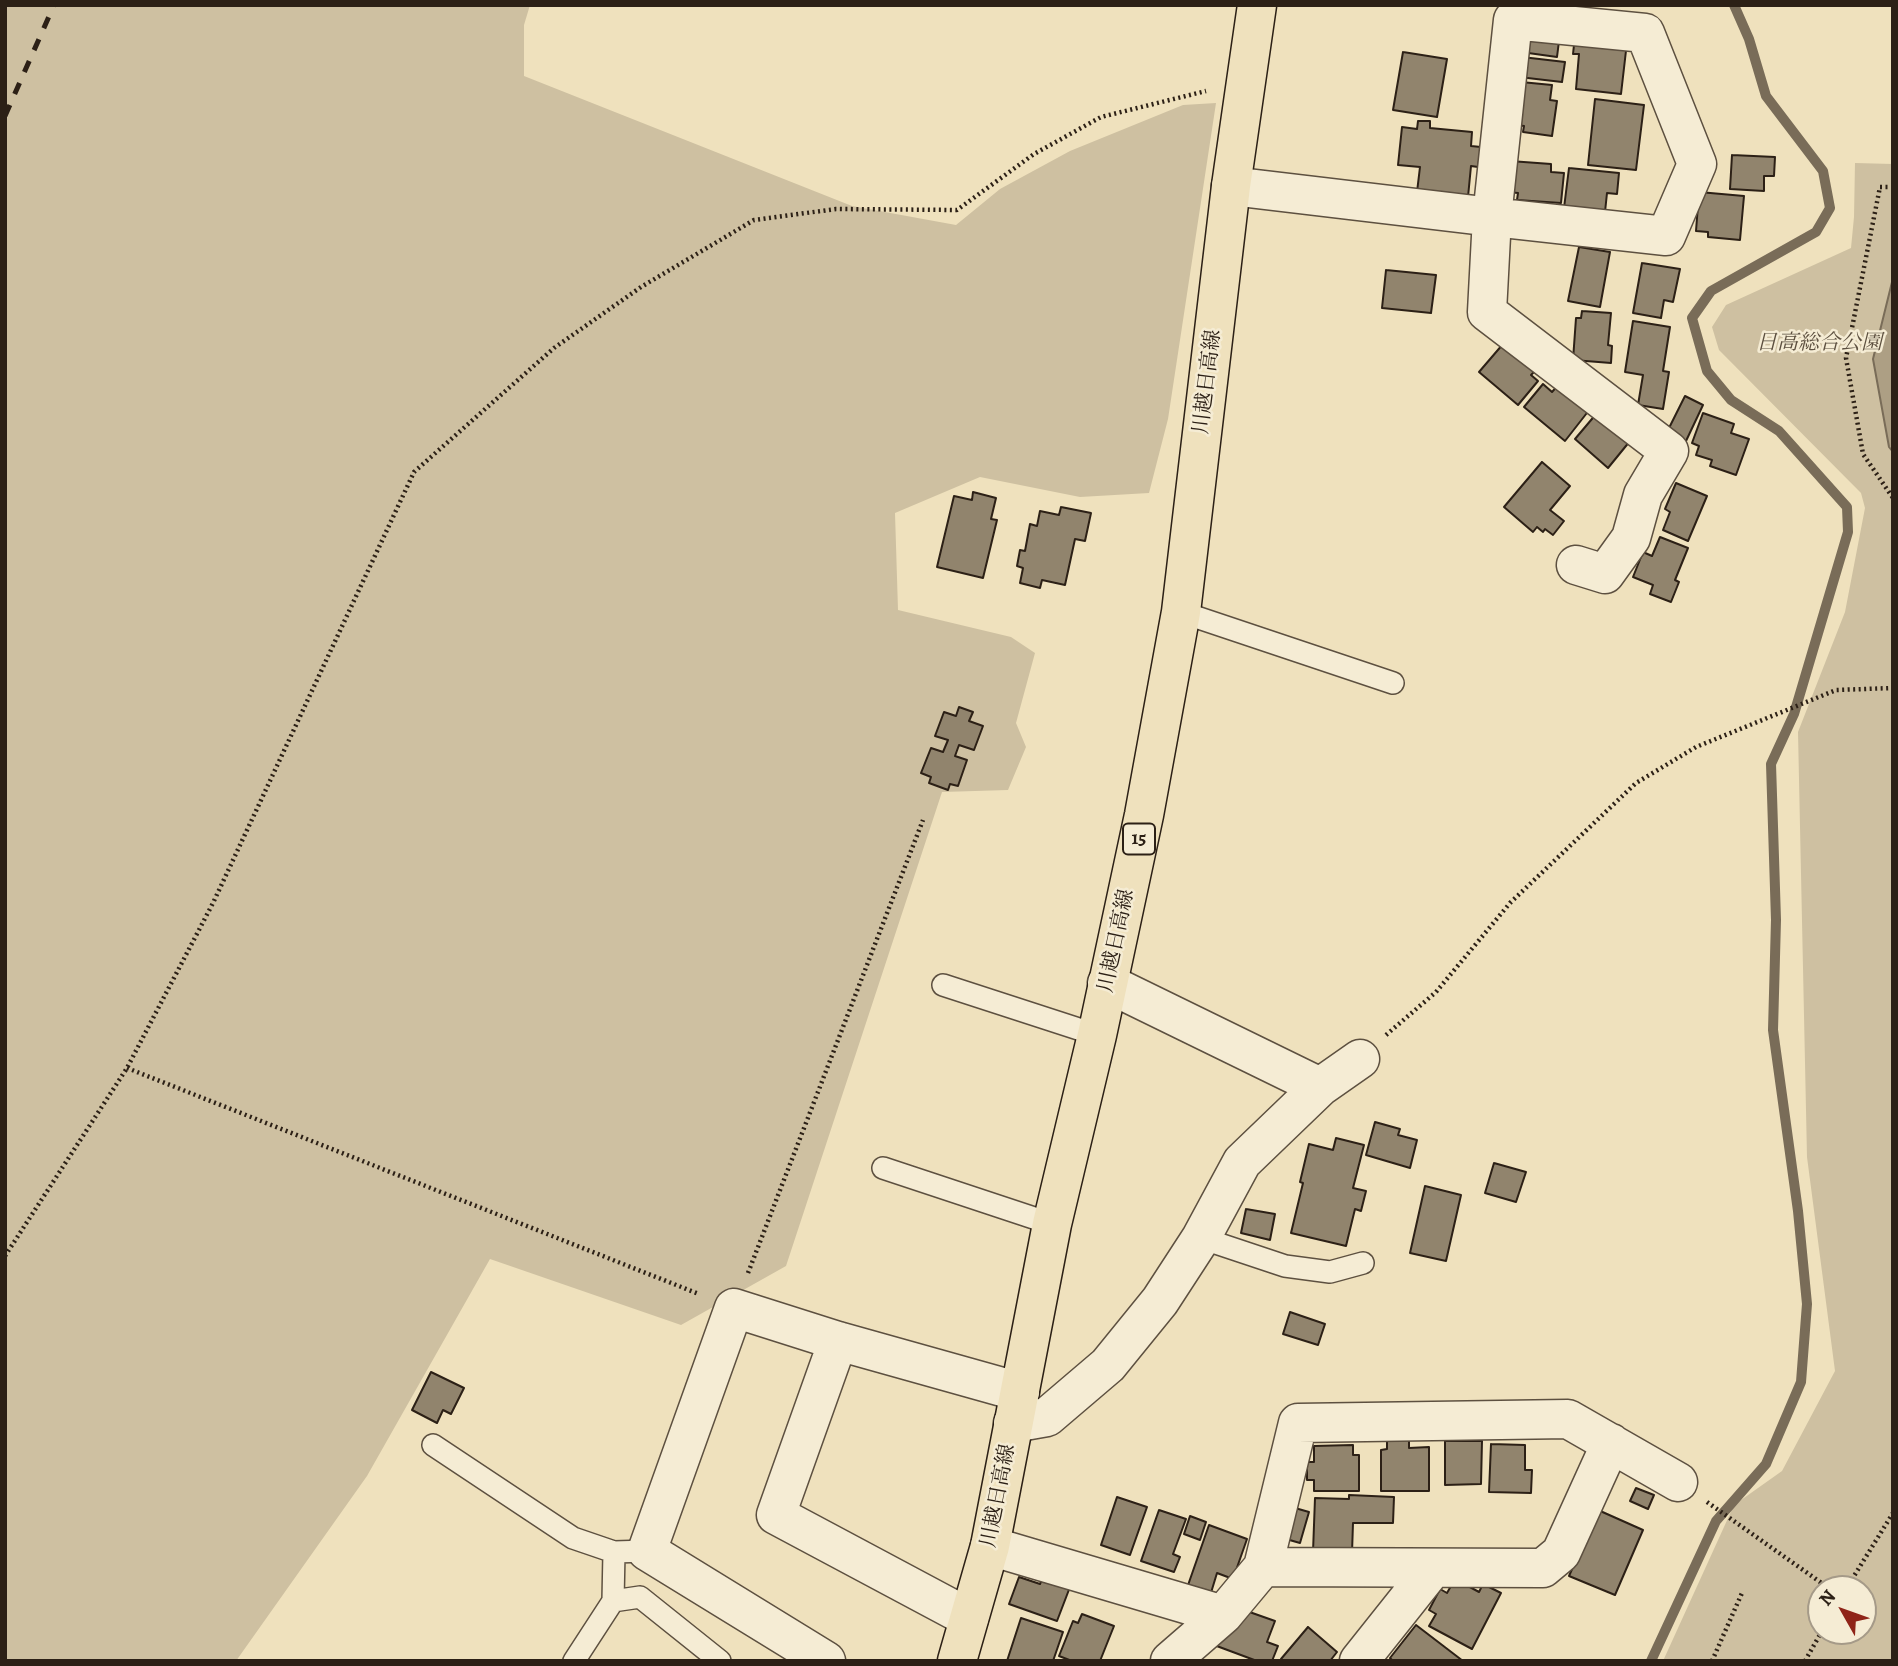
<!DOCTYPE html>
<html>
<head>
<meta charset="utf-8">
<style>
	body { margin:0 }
	#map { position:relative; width:1898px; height:1666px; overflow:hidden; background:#efe1bd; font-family:Alegreya,serif }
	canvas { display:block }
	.frame { position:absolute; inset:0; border:7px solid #2c2016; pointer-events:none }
	.north { position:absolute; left:1807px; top:1575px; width:70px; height:70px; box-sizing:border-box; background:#f5ecd4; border:2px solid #a59a88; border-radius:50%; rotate:310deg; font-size:19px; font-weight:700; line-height:28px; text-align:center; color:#2c2016 }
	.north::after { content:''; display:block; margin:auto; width:24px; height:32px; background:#8f2418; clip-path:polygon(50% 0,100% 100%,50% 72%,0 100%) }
</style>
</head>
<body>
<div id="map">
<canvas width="1898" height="1666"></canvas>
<div class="frame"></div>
<div class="north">N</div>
</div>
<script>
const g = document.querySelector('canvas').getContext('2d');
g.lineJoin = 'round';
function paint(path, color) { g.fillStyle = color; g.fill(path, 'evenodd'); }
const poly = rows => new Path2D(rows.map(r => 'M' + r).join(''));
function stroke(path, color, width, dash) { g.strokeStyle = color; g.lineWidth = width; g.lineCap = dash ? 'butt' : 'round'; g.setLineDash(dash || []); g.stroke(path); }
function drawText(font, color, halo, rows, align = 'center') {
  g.font = font + ' Alegreya,"Noto Serif JP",serif'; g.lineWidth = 5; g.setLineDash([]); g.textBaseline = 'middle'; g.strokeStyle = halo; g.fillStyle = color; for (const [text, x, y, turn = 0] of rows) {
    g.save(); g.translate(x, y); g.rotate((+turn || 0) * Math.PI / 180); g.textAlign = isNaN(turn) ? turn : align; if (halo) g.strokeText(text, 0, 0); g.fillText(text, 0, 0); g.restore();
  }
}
const green = poly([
	[5,5,530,5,524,25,524,76,852,206,956,225,1000,189,1070,151,1183,105,1216,103,1168,419,1149,493,1080,497,980,477,895,513,898,610,1011,637,1035,653,1016,723,1026,747,1008,790,942,792,786,1266,681,1325,490,1259,367,1476,236,1661,5,1661],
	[1855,163,1893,164,1893,1661,1663,1661,1734,1505,1782,1471,1835,1371,1807,1157,1798,732,1845,612,1865,508,1861,493,1719,350,1712,327,1726,305,1851,248,1854,217],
	[1821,1589,1863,1589,1863,1631,1821,1631]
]);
const water = poly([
	[1893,278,1893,452,1889,447,1873,359,1893,278]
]);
const stream = poly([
	[1651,1661,1716,1521,1766,1464,1801,1382,1807,1304,1798,1211,1773,1030,1776,920,1771,764,1794,714,1848,532,1847,507,1779,431,1731,400,1707,371,1692,318,1711,291,1816,232,1830,208,1823,171,1766,96,1749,39,1734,5]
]);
const building = poly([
	[1523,28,1560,33,1557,57,1521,52,1523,28],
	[1575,36,1627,42,1621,94,1576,89,1579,54,1573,54,1575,36],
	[1403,52,1447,59,1437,117,1393,110,1403,52],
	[1522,57,1565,62,1562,82,1519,77,1522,57],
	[1521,82,1552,85,1550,100,1557,101,1552,136,1523,132,1524,126,1516,125,1521,82],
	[1595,99,1644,105,1636,170,1588,165,1595,99],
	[1418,121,1430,121,1430,128,1472,132,1471,146,1481,147,1478,167,1471,166,1468,197,1417,192,1420,167,1398,165,1402,127,1417,129,1418,121],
	[1732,155,1775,157,1774,176,1764,176,1764,191,1730,189,1732,155],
	[1510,161,1551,164,1551,172,1564,173,1561,203,1517,200,1518,193,1508,192,1510,161],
	[1569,168,1619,173,1617,194,1607,193,1605,212,1564,208,1569,168],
	[1699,192,1744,196,1740,240,1708,237,1708,232,1696,231,1699,192],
	[1579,247,1610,252,1600,307,1568,301,1579,247],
	[1642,263,1680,269,1673,302,1664,300,1661,318,1633,313,1642,263],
	[1386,270,1436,275,1431,313,1382,308,1386,270],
	[1582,311,1611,313,1608,345,1612,346,1611,363,1573,360,1576,318,1581,318,1582,311],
	[1633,321,1670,327,1663,371,1669,372,1663,409,1638,405,1643,375,1625,372,1633,321],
	[1503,344,1535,371,1531,375,1538,381,1518,405,1479,372,1503,344],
	[1560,383,1590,409,1565,441,1524,407,1543,384,1552,392,1560,383],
	[1685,396,1703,405,1686,441,1667,432,1685,396],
	[1597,413,1630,441,1608,468,1575,439,1597,413],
	[1703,413,1734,424,1731,433,1749,439,1736,475,1710,466,1712,460,1696,455,1699,446,1692,443,1703,413],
	[1542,462,1570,486,1550,510,1564,521,1553,535,1545,529,1543,532,1537,527,1533,532,1504,507,1542,462],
	[1676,483,1707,496,1688,541,1663,530,1670,512,1665,509,1676,483],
	[973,492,996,498,991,519,997,520,983,578,937,567,954,496,972,500,973,492],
	[1061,507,1091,513,1085,541,1075,539,1065,585,1042,580,1040,588,1020,583,1023,568,1017,566,1020,550,1025,551,1030,524,1037,526,1040,511,1059,515,1061,507],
	[1660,537,1688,548,1675,580,1679,582,1671,602,1650,594,1653,585,1633,577,1643,552,1652,556,1660,537],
	[959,707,973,712,969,721,983,726,974,750,959,745,955,756,967,760,958,786,950,784,948,790,929,783,931,777,921,773,931,748,943,752,948,740,935,736,944,712,956,716,959,707],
	[1375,1122,1400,1129,1398,1135,1417,1140,1410,1168,1366,1155,1375,1122],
	[1336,1138,1364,1145,1353,1188,1366,1191,1361,1211,1355,1209,1346,1246,1291,1233,1303,1183,1300,1182,1309,1144,1333,1150,1336,1138],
	[1494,1163,1526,1172,1516,1202,1485,1193,1494,1163],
	[1425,1186,1461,1195,1446,1261,1410,1253,1425,1186],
	[1246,1209,1275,1214,1270,1240,1241,1233,1246,1209],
	[1290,1312,1325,1324,1318,1345,1283,1334,1290,1312],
	[431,1372,464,1388,451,1414,443,1410,437,1423,412,1410,431,1372],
	[1387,1440,1409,1440,1409,1448,1429,1447,1429,1491,1381,1491,1381,1450,1387,1449,1387,1440],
	[1445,1441,1482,1441,1481,1484,1445,1485,1445,1441],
	[1491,1444,1525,1445,1525,1470,1532,1470,1531,1493,1489,1492,1491,1444],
	[1353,1445,1353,1455,1359,1455,1359,1491,1314,1491,1314,1480,1307,1480,1307,1462,1314,1462,1314,1446,1353,1445],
	[1636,1488,1654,1495,1648,1509,1630,1501,1636,1488],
	[1349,1495,1394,1497,1393,1523,1353,1523,1352,1553,1313,1552,1315,1498,1349,1499,1349,1495],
	[1117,1497,1147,1507,1130,1555,1101,1545,1117,1497],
	[1288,1506,1309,1512,1300,1543,1279,1537,1288,1506],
	[1159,1510,1186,1519,1173,1554,1180,1557,1174,1572,1141,1561,1159,1510],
	[1598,1510,1643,1530,1615,1595,1569,1576,1598,1510],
	[1190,1516,1206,1522,1200,1540,1184,1534,1190,1516],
	[1209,1525,1247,1539,1233,1579,1217,1573,1210,1596,1187,1588,1209,1525],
	[1019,1577,1040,1584,1043,1577,1070,1587,1057,1621,1009,1604,1019,1577],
	[1455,1579,1479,1592,1483,1584,1501,1593,1472,1649,1429,1626,1436,1614,1429,1610,1440,1589,1447,1593,1455,1579],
	[1241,1609,1275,1621,1267,1642,1278,1646,1272,1661,1257,1661,1214,1645,1241,1609],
	[1082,1614,1114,1626,1100,1661,1072,1661,1059,1656,1073,1621,1078,1623,1082,1614],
	[1021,1618,1063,1632,1053,1661,1007,1661,1021,1618],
	[1416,1625,1463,1661,1393,1661,1390,1658,1416,1625],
	[1308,1627,1337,1652,1330,1661,1283,1661,1281,1659,1308,1627]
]);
const path = poly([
	[1893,187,1880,187,1846,358,1863,454,1893,498],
	[1386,1035,1436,992,1510,903,1636,783,1696,747,1836,690,1893,688],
	[127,1068,699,1294],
	[5,1256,127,1068,213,903,414,472,554,348,641,287,754,220,836,209,957,210,1034,154,1101,117,1206,91],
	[748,1273,923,820],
	[1707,1502,1830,1589],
	[1846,1589,1893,1513],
	[1712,1661,1742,1593],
	[1805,1661,1822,1631]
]);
const lane = poly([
	[1181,612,1393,683],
	[943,985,1097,1035],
	[883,1168,1052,1224],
	[1201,1238,1285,1266,1330,1272,1363,1263],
	[433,1445,573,1538,614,1552,647,1551],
	[613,1601,640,1597,720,1661],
	[574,1661,613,1601,614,1552]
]);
const street = poly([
	[1231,186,1492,217,1666,236,1697,164,1645,33,1513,20,1492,217,1487,312,1669,451,1643,495,1631,538,1605,574,1576,565],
	[1107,983,1320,1087],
	[838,1341,776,1515,969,1618],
	[1013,1423,1047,1417,1108,1365,1160,1301,1201,1238,1242,1162,1320,1087,1360,1059],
	[990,1546,1223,1615,1263,1567,1543,1568,1561,1553,1611,1443],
	[1263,1567,1298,1423,1568,1419,1678,1482],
	[826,1661,647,1551,734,1308,838,1341,1020,1392],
	[1170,1661,1223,1615],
	[1359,1661,1433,1568]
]);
const primary = poly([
	[957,1661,990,1546,1052,1224,1097,1035,1144,815,1181,612,1231,186,1257,5]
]);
const rail = poly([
	[5,116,54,5]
]);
const shields = [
	[1139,839,32]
];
const shieldNames = [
	["15",1139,839]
];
const parkNames = [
	["日高総合公園",1819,344]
];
const streetNames = [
	["川越日高線",1208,382,-83],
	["川越日高線",1117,941,-78],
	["川越日高線",999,1496,-79]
];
paint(green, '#cec0a1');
paint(water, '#ad9f84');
stroke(water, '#796c58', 2);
stroke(stream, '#796c58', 10);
paint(building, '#91846d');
stroke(building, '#2c2016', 2);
stroke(lane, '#5d5040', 24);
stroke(street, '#5d5040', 41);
stroke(primary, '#2c2016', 41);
stroke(path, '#2c2016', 4.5, [2, 3.5]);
stroke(lane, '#f5ecd4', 21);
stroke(street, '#f5ecd4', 38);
stroke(primary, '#efe1bd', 38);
stroke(rail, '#2c2016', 5, [12, 12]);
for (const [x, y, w] of shields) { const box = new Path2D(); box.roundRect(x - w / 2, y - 15.5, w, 31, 5); g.fillStyle = '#f5ecd4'; g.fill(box); stroke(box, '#2c2016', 2); }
drawText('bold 19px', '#2c2016', null, shieldNames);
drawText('italic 21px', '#5d5040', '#f5ecd4', parkNames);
drawText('21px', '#2c2016', '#f5ecd4', streetNames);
</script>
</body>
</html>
